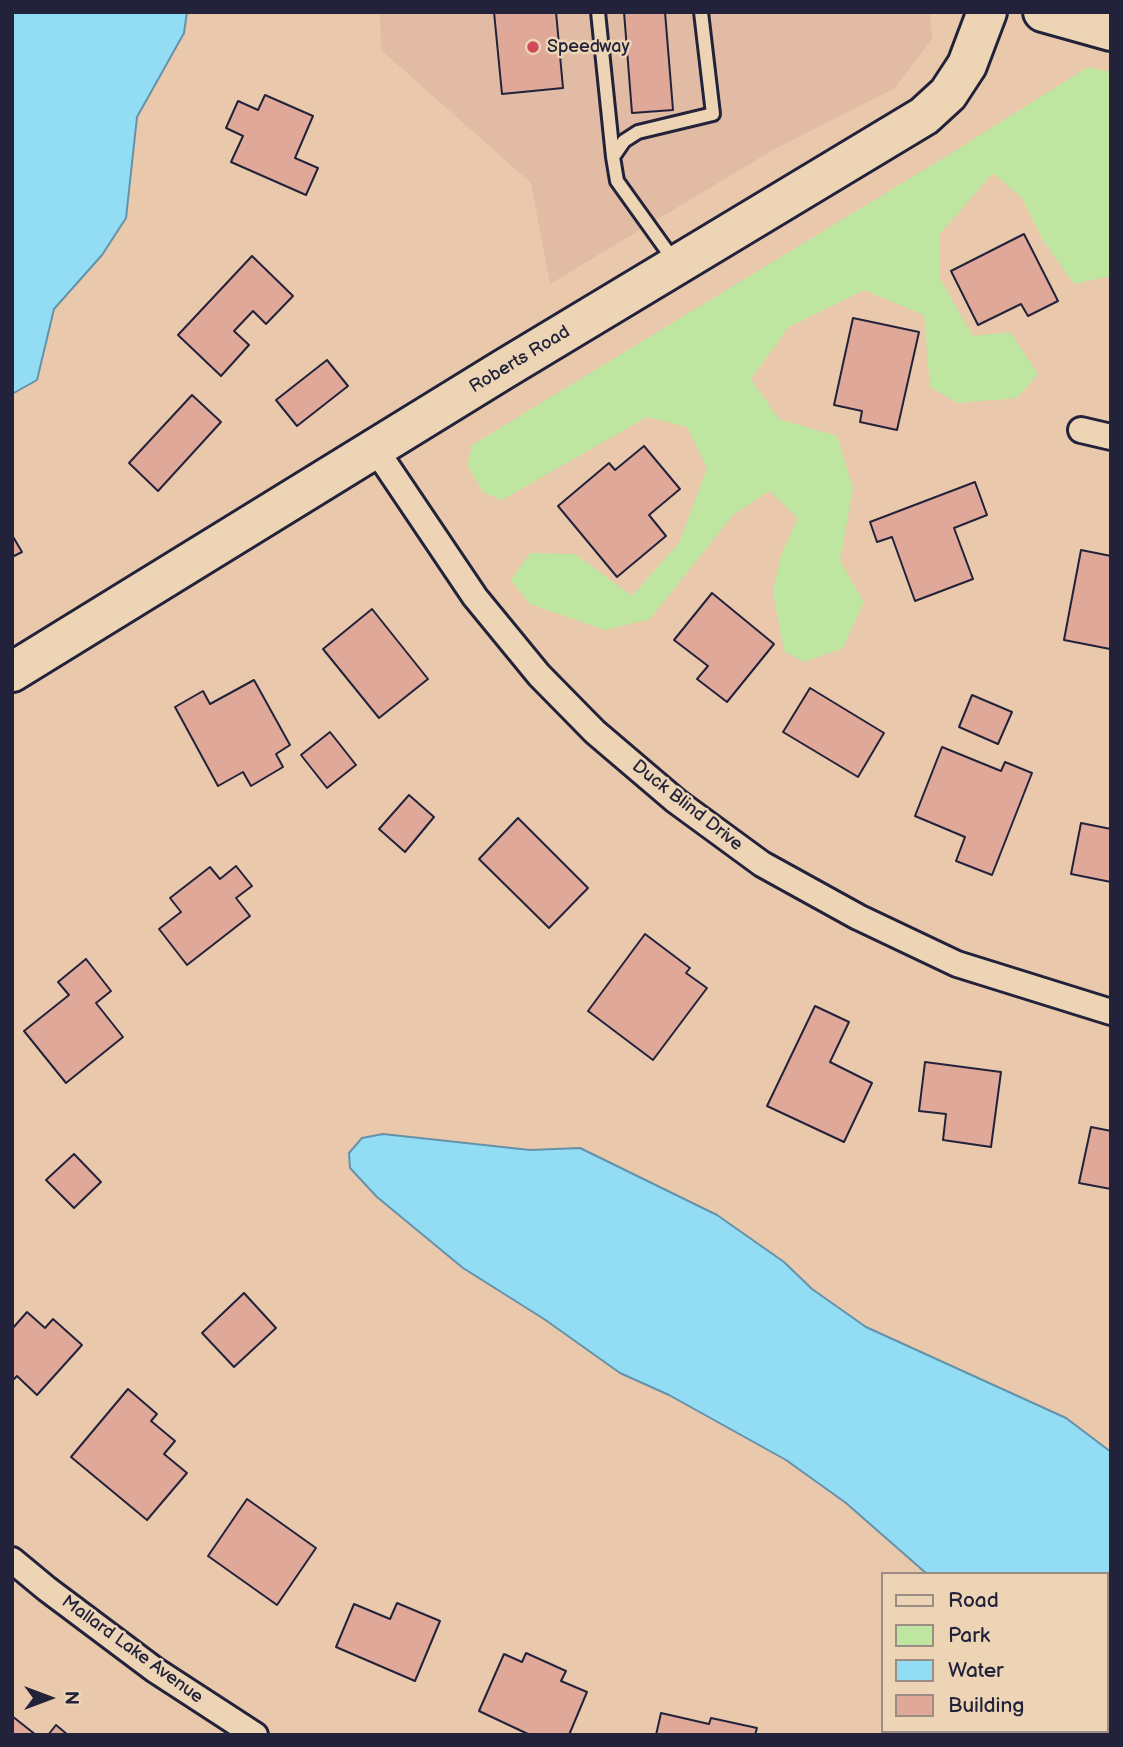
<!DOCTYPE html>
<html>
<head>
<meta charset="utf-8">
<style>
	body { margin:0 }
	#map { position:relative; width:1123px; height:1747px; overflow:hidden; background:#e9c8ac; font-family:"Balsamiq Sans",sans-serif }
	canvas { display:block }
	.frame { position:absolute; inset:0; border:14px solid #22223b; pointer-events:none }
	.legend { position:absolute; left:881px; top:1572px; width:228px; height:161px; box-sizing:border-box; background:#ecd4b4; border:2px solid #9b8d84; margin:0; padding:9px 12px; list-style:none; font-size:21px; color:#22223b }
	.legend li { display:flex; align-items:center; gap:14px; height:35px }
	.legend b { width:35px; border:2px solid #9b8d84 }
	.north { position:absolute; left:14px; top:1663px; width:70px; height:70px; -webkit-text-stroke:5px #ecd4b4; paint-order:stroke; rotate:90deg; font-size:19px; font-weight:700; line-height:28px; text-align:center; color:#22223b }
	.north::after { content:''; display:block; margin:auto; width:24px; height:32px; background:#22223b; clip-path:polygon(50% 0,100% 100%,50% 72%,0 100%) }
</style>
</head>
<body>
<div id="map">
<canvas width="1123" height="1747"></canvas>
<div class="frame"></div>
<ul class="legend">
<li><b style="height:9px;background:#ecd4b4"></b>Road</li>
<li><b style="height:19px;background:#bee6a1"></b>Park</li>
<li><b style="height:19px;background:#92ddf3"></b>Water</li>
<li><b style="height:19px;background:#dfa898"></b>Building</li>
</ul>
<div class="north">N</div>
</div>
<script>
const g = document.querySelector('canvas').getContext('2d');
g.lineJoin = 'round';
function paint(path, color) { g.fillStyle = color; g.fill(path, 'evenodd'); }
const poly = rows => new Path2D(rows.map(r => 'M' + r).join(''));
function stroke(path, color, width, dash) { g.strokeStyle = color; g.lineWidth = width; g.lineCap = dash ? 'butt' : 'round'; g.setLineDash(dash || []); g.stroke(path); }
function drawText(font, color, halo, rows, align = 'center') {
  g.font = font + ' "Balsamiq Sans",sans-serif'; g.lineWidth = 5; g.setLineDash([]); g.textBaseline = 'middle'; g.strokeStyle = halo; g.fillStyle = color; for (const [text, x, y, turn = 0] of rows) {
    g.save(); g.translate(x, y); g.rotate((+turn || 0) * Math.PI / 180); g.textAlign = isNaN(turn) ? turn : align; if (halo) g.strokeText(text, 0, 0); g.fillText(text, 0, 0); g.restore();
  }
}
const built = poly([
	[380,12,930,12,932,39,895,88,773,150,550,284,531,183,381,50]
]);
const green = poly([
	[1088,67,1111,72,1111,276,1074,284,1043,240,1022,198,993,173,940,234,940,279,973,336,1010,332,1038,374,1017,398,957,403,930,387,924,315,864,290,789,327,751,379,779,419,837,436,853,488,840,561,864,602,843,648,804,662,784,651,773,592,781,555,798,518,769,491,733,515,650,619,605,630,530,604,511,580,530,553,575,554,632,596,679,543,707,468,687,427,647,417,502,500,483,492,467,465,472,445,945,157]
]);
const water = poly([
	[12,12,187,12,184,33,137,117,126,218,102,255,54,309,37,380,12,394,12,12],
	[383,1134,530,1150,580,1148,717,1215,784,1262,812,1289,866,1327,1066,1418,1111,1452,1111,1639,1107,1639,1107,1574,927,1574,846,1503,786,1460,669,1395,620,1373,544,1319,463,1268,377,1197,350,1168,349,1153,362,1138,383,1134]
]);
const building = poly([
	[494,12,556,12,563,88,502,94,494,12],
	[624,12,665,12,673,110,632,113,624,12],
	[265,95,313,116,295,158,318,168,306,195,231,162,243,136,226,128,238,101,258,110,265,95],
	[1024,234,1058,301,1028,316,1021,304,978,325,951,271,1024,234],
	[252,256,293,296,266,324,253,311,234,331,249,345,221,376,178,335,252,256],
	[853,318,919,332,897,430,860,422,862,411,834,405,853,318],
	[327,360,348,386,297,426,276,400,327,360],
	[192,395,221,422,158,491,129,463,192,395],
	[644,446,680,489,649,515,666,536,617,577,558,506,609,463,615,470,644,446],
	[975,482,987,515,954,528,973,579,915,601,892,537,877,542,870,522,975,482],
	[12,535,22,552,12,557,12,535],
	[1081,550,1111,556,1110,649,1064,640,1081,550],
	[712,593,774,644,727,702,697,679,708,666,674,640,712,593],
	[372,609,428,679,379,718,323,649,372,609],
	[254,680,290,745,276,754,283,767,251,786,243,772,218,786,175,707,203,691,210,704,254,680],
	[810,688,884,733,858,777,783,732,810,688],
	[972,695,1012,712,998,744,959,727,972,695],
	[330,732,356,765,327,788,301,755,330,732],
	[942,747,1001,771,1005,762,1032,773,992,875,956,861,965,837,915,816,942,747],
	[409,795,434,817,405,852,379,829,409,795],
	[518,818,588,888,549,928,479,859,518,818],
	[1081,823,1111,829,1111,882,1071,874,1081,823],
	[236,866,252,886,236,898,250,916,187,965,159,929,181,912,170,898,210,867,220,879,236,866],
	[645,934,690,968,686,973,707,988,653,1060,588,1011,645,934],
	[86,959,111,991,96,1003,123,1037,66,1083,24,1031,69,995,58,982,86,959],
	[815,1006,849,1022,830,1062,872,1083,844,1142,767,1106,815,1006],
	[925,1062,1001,1072,991,1147,943,1140,946,1114,919,1111,925,1062],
	[1091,1127,1111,1131,1111,1189,1079,1183,1091,1127],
	[74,1154,101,1182,74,1208,46,1180,74,1154],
	[244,1293,276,1328,234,1367,202,1333,244,1293],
	[27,1312,45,1328,53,1319,82,1345,37,1395,17,1376,12,1381,12,1329,27,1312],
	[128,1389,157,1414,151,1421,175,1441,164,1454,187,1473,147,1520,71,1457,128,1389],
	[247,1499,316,1548,277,1605,208,1556,247,1499],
	[397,1603,440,1621,415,1681,336,1647,354,1604,390,1619,397,1603],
	[526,1653,566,1671,561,1681,587,1692,569,1735,530,1735,479,1711,504,1654,522,1662,526,1653],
	[661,1713,709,1724,711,1718,757,1728,755,1735,656,1735,661,1713],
	[12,1716,36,1735,12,1735,12,1716],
	[56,1725,68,1735,48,1735,56,1725]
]);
const lane = poly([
	[598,12,613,157],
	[675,262,617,181,613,157,624,141,638,132,713,114,701,12]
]);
const street = poly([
	[1081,430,1111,437],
	[376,450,475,597,539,675,595,732,676,801,762,864,858,917,957,964,1111,1012],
	[12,1560,47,1589,155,1670,255,1735]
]);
const primary = poly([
	[1043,12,1111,31],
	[12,672,504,369,924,116,948,94,967,65,987,12]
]);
const markers = [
	[533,47,7,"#d1495b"]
];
const poiNames = [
	["Speedway",547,47]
];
const streetNames = [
	["Roberts Road",520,360,-31],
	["Duck Blind Drive",687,806,38],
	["Mallard Lake Avenue",132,1650,36]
];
paint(built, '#e2bba4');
paint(green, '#bee6a1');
paint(water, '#92ddf3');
stroke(water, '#6592a9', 2);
paint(building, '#dfa898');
stroke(building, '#22223b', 2);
stroke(lane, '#22223b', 18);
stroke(street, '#22223b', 30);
stroke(primary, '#22223b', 44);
stroke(lane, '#ecd4b4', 12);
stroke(street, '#ecd4b4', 24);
stroke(primary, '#ecd4b4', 38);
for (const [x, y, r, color] of markers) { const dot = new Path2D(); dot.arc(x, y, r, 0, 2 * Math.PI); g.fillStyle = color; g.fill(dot); stroke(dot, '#ecd4b4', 2.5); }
drawText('18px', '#22223b', '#ecd4b4', poiNames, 'left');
drawText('18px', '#22223b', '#ecd4b4', streetNames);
</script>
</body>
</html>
